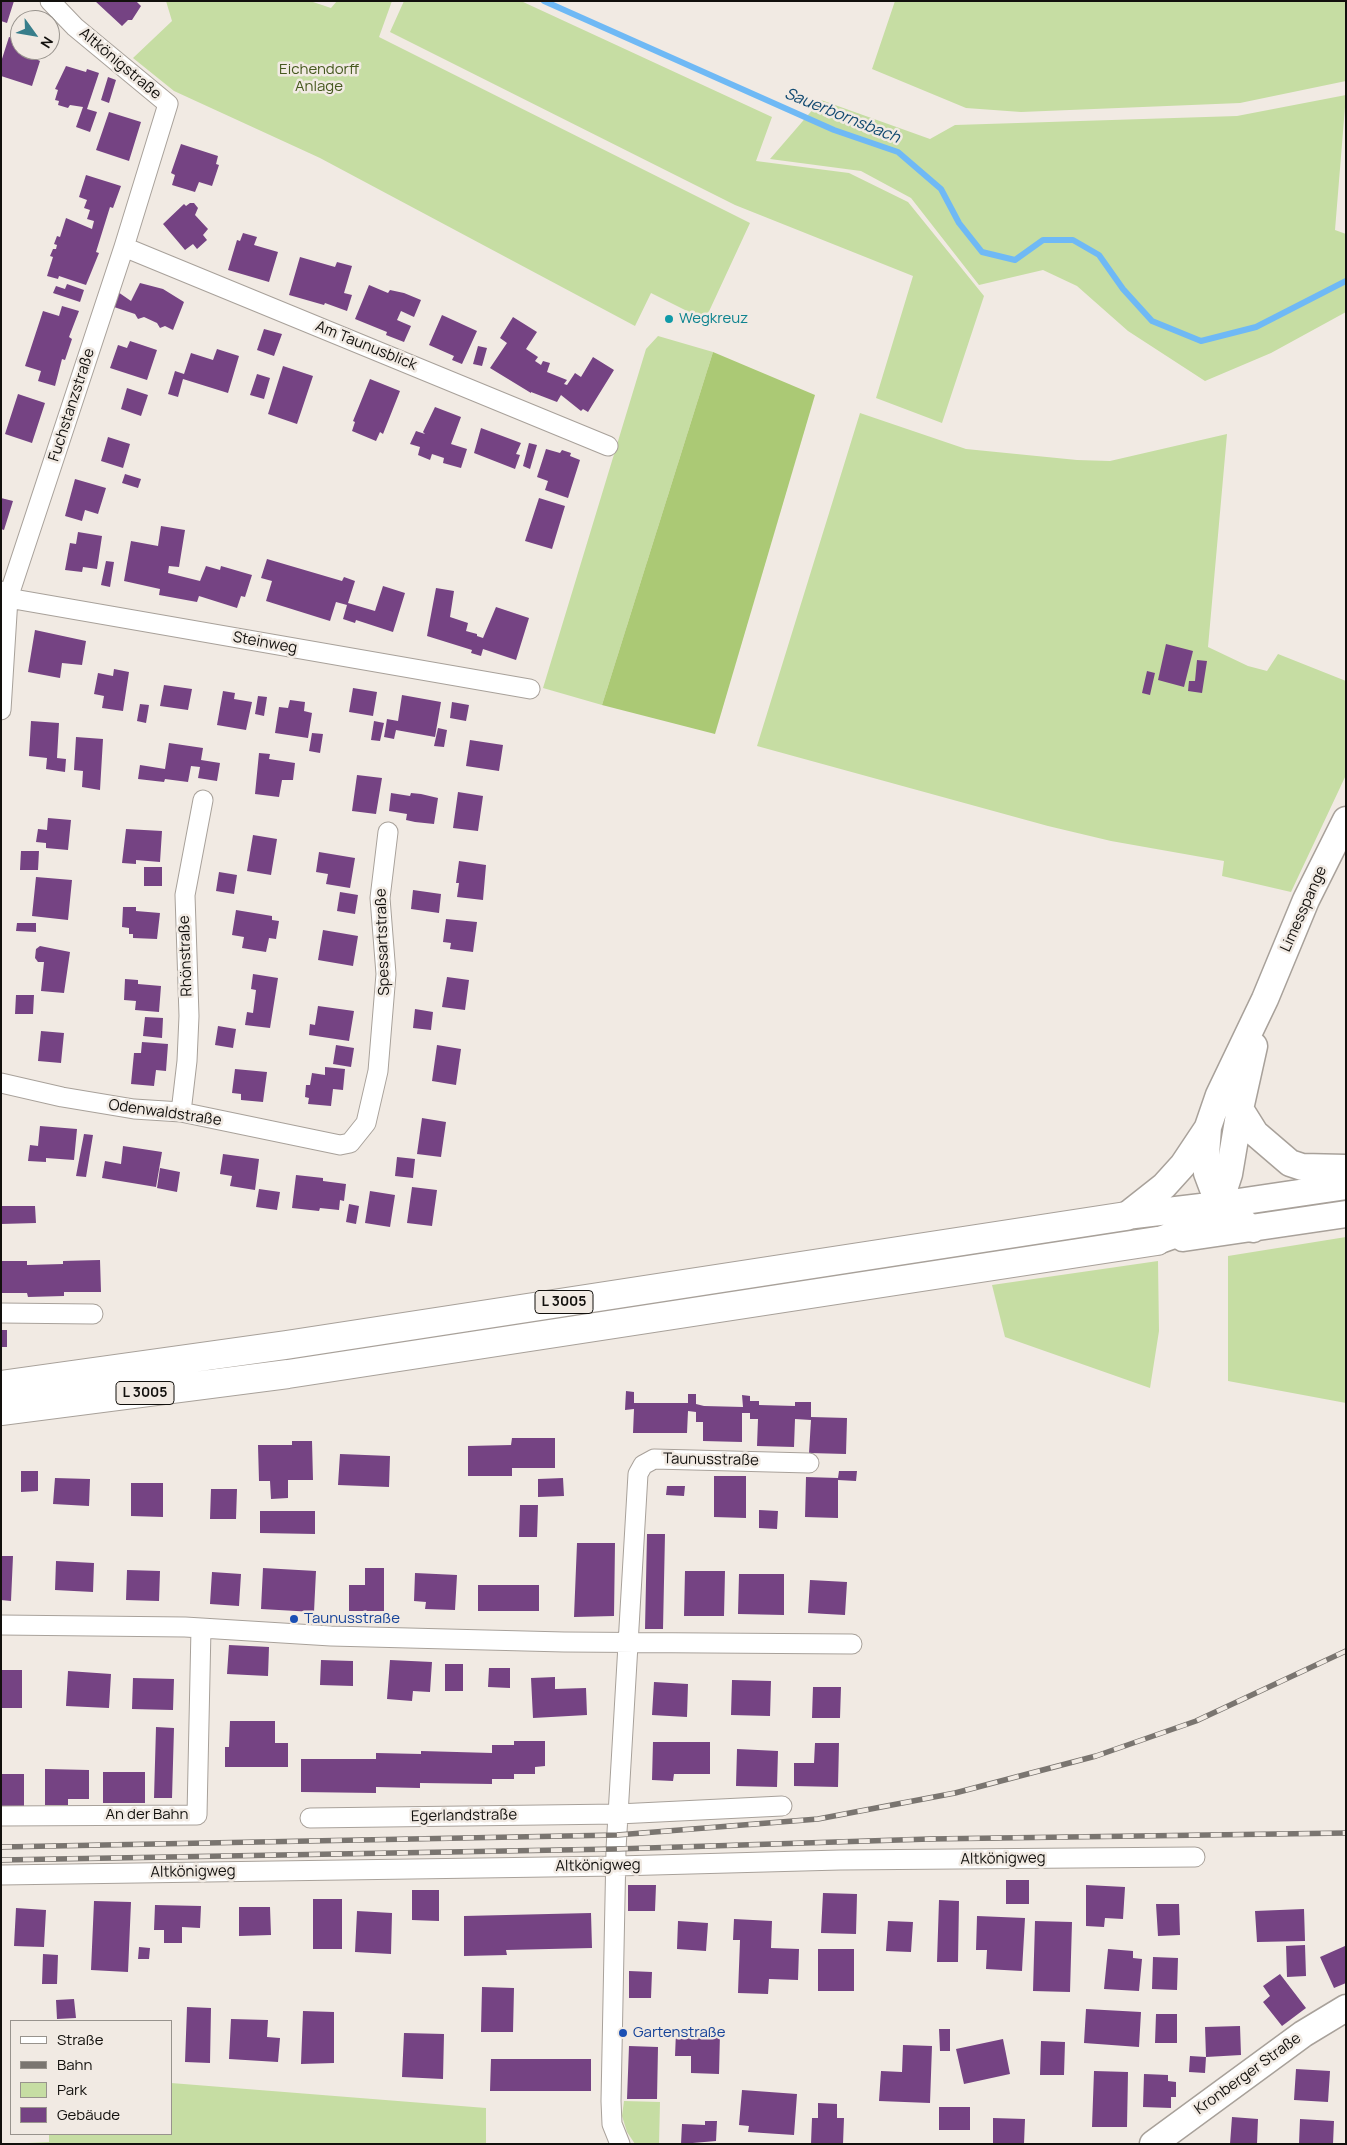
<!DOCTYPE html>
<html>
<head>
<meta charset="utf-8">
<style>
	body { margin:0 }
	#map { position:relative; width:1347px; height:2145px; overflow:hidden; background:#f1eae3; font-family:Manrope,sans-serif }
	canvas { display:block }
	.frame { position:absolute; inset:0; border:2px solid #12100d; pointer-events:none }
	.legend { position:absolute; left:10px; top:2020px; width:162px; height:115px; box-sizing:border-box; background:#f1eae3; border:1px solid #98938d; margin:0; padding:6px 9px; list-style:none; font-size:15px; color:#12100d }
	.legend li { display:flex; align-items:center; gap:10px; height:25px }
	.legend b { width:25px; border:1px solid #98938d }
	.north { position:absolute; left:10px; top:10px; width:50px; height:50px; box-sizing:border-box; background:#f1eae3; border:1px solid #98938d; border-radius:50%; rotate:122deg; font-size:14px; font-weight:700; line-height:20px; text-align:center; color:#12100d }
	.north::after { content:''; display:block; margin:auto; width:18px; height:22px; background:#387e8b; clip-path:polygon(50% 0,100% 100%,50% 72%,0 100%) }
</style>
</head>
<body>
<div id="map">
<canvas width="1347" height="2145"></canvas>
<div class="frame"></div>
<ul class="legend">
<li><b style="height:6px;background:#fff"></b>Straße</li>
<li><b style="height:6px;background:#7a7570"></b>Bahn</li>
<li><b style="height:14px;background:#c6dda3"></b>Park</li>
<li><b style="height:14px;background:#754383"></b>Gebäude</li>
</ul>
<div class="north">N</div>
</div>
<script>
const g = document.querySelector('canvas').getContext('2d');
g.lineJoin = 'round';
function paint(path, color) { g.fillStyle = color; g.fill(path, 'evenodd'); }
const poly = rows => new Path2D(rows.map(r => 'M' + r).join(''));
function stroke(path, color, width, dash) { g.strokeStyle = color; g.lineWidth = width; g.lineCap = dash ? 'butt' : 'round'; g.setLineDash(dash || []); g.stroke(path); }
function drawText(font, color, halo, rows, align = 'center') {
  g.font = font + ' Manrope,sans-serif'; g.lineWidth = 5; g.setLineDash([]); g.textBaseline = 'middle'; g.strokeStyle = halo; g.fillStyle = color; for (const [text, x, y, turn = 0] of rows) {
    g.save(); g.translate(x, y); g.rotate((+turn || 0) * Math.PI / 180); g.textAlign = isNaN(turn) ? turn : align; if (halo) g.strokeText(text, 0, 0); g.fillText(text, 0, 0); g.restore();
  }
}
const green = poly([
	[166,1,310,1,331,8,337,1,392,1,379,37,750,223,705,320,651,293,635,326,320,158,174,91,133,58,172,21],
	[404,1,521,1,772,117,756,161,849,173,908,202,984,296,942,423,876,398,913,276,735,205,390,32],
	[895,1,1346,1,1346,81,1240,103,1021,112,966,108,872,69],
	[1346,95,1335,230,1346,234,1346,312,1271,353,1205,381,1128,331,1077,286,1043,270,979,285,911,198,861,171,770,159,821,100,930,139,955,125,1237,116],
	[658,336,713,352,602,705,543,688,646,349],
	[860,413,966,449,1077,460,1110,461,1227,434,1208,647,1248,666,1267,671,1278,654,1346,681,1346,775,1291,892,1222,876,1224,861,1111,841,1048,826,757,746],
	[1346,1237,1346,1403,1228,1381,1228,1256],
	[1158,1261,1159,1331,1150,1388,1005,1337,992,1285],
	[171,2083,486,2108,486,2144,5,2144,49,2142,49,2134,171,2134],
	[624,2101,660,2102,659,2144,635,2144,627,2132,622,2116]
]);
const forest = poly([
	[713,352,815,395,715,734,602,705]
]);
const stream = poly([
	[544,1,834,130,898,152,941,189,959,223,982,252,1015,260,1043,240,1073,240,1099,255,1123,289,1152,321,1201,341,1256,327,1346,281]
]);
const building = poly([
	[1,1,14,1,7,23,1,21],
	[95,1,136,1,141,6,132,20,128,20,122,26],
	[9,37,20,40,20,50,39,50,36,59,40,61,32,86,1,76,1,62],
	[66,66,86,72,87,69,99,73,87,109,97,112,90,132,76,127,83,107,70,105,68,108,58,105,59,101,55,100,58,90,55,89],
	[108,77,116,80,109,103,101,100],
	[109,112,141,122,129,161,96,150],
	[181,144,218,156,216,164,219,165,212,186,199,182,195,192,172,185,175,175,171,173],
	[86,175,121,186,113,208,110,207,96,252,99,253,86,285,59,276,58,279,47,276,53,257,50,256,53,249,56,249,57,245,54,244,57,236,60,237,66,218,92,229,94,221,87,219,90,210,84,208,87,200,79,197],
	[190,203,194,203,198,208,195,215,208,229,203,235,207,240,197,249,193,244,185,250,163,224,184,204,186,206],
	[243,233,257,237,254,245,278,252,269,282,228,270,237,240,240,241],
	[300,257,335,267,337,262,352,266,344,293,352,295,347,311,325,303,324,305,289,295],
	[140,283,163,289,184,302,173,330,165,326,160,328,157,323,144,317,138,319,135,314,114,307,118,292,131,301],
	[67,284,84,290,80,302,53,293,56,286,65,289],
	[369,285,388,293,390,290,404,293,421,300,414,317,401,311,397,320,411,326,404,342,386,335,387,332,355,319],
	[62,306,79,311,69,337,72,339,65,360,62,359,55,386,38,381,41,371,25,366,43,311,59,316],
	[442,315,477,331,462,364,452,360,454,356,429,345],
	[513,317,537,332,526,349,538,357,535,361,541,365,543,361,550,363,547,372,567,380,564,384,567,385,575,373,581,377,593,357,614,370,588,412,583,409,581,411,561,395,557,402,531,392,531,393,490,368,507,343,500,338],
	[264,329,282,334,274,356,257,350],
	[130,341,157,350,147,380,110,368,118,345,127,348],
	[478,346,487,348,482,366,473,364],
	[217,349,239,356,228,393,183,379,178,397,168,394,175,371,184,374,191,353,213,360],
	[283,366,313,376,297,424,268,414],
	[257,374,270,378,264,399,250,395],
	[370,379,400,391,383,434,380,432,376,441,352,431,355,422,353,421],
	[127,388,148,395,141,416,121,409],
	[18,394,45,403,32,443,5,434],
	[435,407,461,417,451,444,467,449,461,468,443,463,444,458,432,454,430,460,418,455,420,447,410,444,416,431,425,434,423,432],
	[481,428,521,443,516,454,520,455,515,469,474,453],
	[108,437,130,444,123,468,101,461],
	[529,443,537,445,530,469,523,466],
	[546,449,560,453,562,450,571,453,570,456,580,460,568,498,545,490,548,481,537,477],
	[125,474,141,479,138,488,122,483],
	[75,479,106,488,98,514,85,510,82,521,65,516],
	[1,498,13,501,4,530,1,529],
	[539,498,565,506,552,549,525,541],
	[161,526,185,530,179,567,169,566,168,573,200,581,206,566,220,570,221,566,252,575,245,597,241,596,237,608,199,596,197,602,159,595,160,589,124,581,131,541,158,546],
	[78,532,102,536,97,569,83,567,82,572,65,570,70,543,76,544],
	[267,559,342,581,344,577,355,581,348,603,375,611,383,586,405,593,393,632,356,620,355,623,343,619,347,605,336,602,330,621,266,601,272,581,261,578],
	[106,561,114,562,110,587,101,585],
	[436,588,454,591,450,617,468,623,466,631,477,634,477,636,483,638,496,607,529,618,516,660,483,649,481,656,471,653,472,650,427,636],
	[35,630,86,641,82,665,62,663,60,678,28,672],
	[1166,644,1193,651,1184,687,1158,680],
	[1197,660,1207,661,1202,693,1188,691,1189,681,1195,681],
	[114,669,129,672,123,711,102,708,104,696,94,694,98,673,113,676],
	[1147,671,1155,673,1150,695,1142,693],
	[164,685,192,689,188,710,160,706],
	[353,688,377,692,373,716,349,712],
	[223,691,235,693,234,699,252,702,246,730,217,725],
	[402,695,441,702,435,737,396,730,394,739,384,737,387,719,398,721],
	[258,696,267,697,264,716,255,714],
	[290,700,305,702,304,711,312,713,308,738,275,733,279,707,288,708],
	[452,702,469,705,466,721,450,718],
	[140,704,149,705,146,723,137,721],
	[31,721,59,723,57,758,66,759,65,772,46,769,47,758,29,756],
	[374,721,384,723,380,741,371,740],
	[438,728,447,730,444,747,434,746],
	[312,733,323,734,320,753,309,751],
	[76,737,103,739,100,790,82,787,83,771,74,770],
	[470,740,503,745,499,771,466,766],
	[169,743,203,748,201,760,220,763,217,781,198,778,200,767,191,766,188,782,165,779,164,782,138,779,140,765,165,769],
	[259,753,270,754,269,759,295,763,293,780,282,780,279,797,255,794],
	[357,775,382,778,376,814,352,811],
	[458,792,483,796,478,831,453,828],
	[391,793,410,796,411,793,421,794,438,798,434,824,415,822,406,820,407,814,389,811],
	[48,818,71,820,68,850,46,848,46,843,36,842,38,829,47,830],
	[126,829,162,831,160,862,136,860,136,864,122,863],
	[253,835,277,839,271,875,247,871],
	[21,851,39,851,38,870,20,870],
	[319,852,355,858,350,888,326,884,328,874,316,872],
	[459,861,486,865,483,900,457,897,459,883,456,883],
	[144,867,162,867,162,886,144,886],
	[219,872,237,875,234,894,216,891],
	[36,877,72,880,68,920,32,916],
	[413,890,441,894,439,913,411,909],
	[340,892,358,895,355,914,337,911],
	[123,907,136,907,136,911,160,913,157,939,133,938,133,934,129,934,129,928,122,927],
	[236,910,272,916,272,920,279,921,276,939,269,938,266,952,242,948,244,937,232,935],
	[446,919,477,922,473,952,450,949,451,943,443,942],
	[17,923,36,923,36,932,16,931],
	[323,930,358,936,353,966,318,960],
	[40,946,70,952,64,993,41,991,44,962,38,962,35,958,36,949],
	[253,974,278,978,270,1028,245,1025,247,1012,253,1013,256,990,251,989],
	[447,977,469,980,465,1010,442,1007],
	[125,979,138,980,138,984,161,986,159,1012,135,1010,136,1001,124,1000],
	[16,995,34,995,33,1014,15,1014],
	[318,1006,354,1011,349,1041,309,1035,310,1024,315,1025],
	[415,1009,433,1012,431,1030,413,1028],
	[145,1017,163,1018,162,1038,143,1036],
	[218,1026,236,1029,233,1048,215,1045],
	[41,1031,64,1033,61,1063,38,1061],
	[142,1042,168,1044,166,1071,156,1070,154,1086,131,1084,134,1053,141,1053],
	[336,1045,354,1048,351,1067,333,1064],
	[437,1045,461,1049,456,1085,432,1081],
	[325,1067,345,1069,343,1090,333,1089,331,1106,308,1104,309,1098,305,1097,306,1085,310,1085,312,1073,325,1075],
	[235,1069,267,1072,263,1102,241,1100,241,1094,232,1093],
	[422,1118,446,1122,441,1157,417,1154],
	[40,1126,77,1129,74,1160,46,1158,46,1162,28,1161,30,1145,38,1146],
	[84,1134,93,1135,86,1177,76,1176],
	[123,1146,162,1152,156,1187,102,1178,105,1161,121,1164],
	[223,1154,259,1159,255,1190,230,1186,232,1176,220,1174],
	[397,1157,415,1159,413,1178,395,1176],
	[160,1168,180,1172,177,1192,157,1188],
	[296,1175,323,1178,323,1181,346,1184,344,1201,340,1200,339,1210,320,1208,319,1211,292,1208],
	[412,1187,437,1190,432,1226,407,1223],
	[259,1189,280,1192,277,1210,256,1207],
	[370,1191,395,1195,390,1227,365,1223],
	[349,1204,359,1206,356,1224,346,1222],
	[1,1206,35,1206,36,1223,1,1224],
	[100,1260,101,1292,64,1292,64,1296,28,1297,27,1293,1,1293,1,1261,27,1261,27,1265,63,1264,63,1261],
	[1,1330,7,1330,7,1347,1,1347],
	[626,1391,634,1392,634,1403,688,1403,688,1394,696,1394,696,1404,704,1406,743,1407,742,1395,750,1396,750,1401,759,1401,759,1405,795,1406,795,1402,811,1402,811,1417,847,1418,846,1454,809,1453,811,1420,795,1419,794,1447,757,1446,758,1419,750,1419,750,1413,742,1413,742,1442,703,1441,703,1422,696,1422,696,1412,688,1411,687,1433,633,1433,634,1409,625,1410],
	[512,1438,555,1438,555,1468,512,1468,512,1476,468,1476,468,1446,511,1445],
	[292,1441,312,1441,313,1480,288,1480,288,1498,271,1499,270,1481,259,1481,258,1445,292,1445],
	[340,1454,390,1456,389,1487,338,1485],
	[21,1471,38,1471,38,1491,21,1492],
	[839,1471,857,1471,856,1481,838,1480,838,1518,805,1517,806,1477,838,1478],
	[714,1476,746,1476,746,1518,714,1517],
	[55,1478,90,1479,89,1506,53,1504],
	[563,1478,564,1496,538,1497,538,1479],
	[131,1483,163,1483,163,1517,131,1516],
	[667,1486,685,1486,684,1496,666,1495],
	[211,1489,237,1489,236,1519,210,1519],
	[520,1505,538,1505,537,1537,519,1537],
	[759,1510,778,1511,777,1529,759,1528],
	[260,1511,315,1511,315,1534,260,1533],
	[647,1534,665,1534,663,1629,645,1629],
	[577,1543,615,1543,614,1616,574,1617],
	[1,1556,13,1556,11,1601,1,1600],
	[56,1561,94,1563,93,1592,55,1590],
	[263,1568,316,1571,314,1612,261,1609],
	[365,1568,384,1568,384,1611,349,1611,349,1585,365,1585],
	[127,1570,160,1571,159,1601,126,1600],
	[685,1571,725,1571,724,1616,684,1616],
	[212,1572,241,1574,239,1606,210,1604],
	[415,1573,457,1575,455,1610,425,1609,426,1602,414,1601],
	[739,1574,784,1574,784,1615,738,1614],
	[810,1580,847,1582,845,1615,808,1613],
	[478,1585,539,1585,539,1611,478,1611],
	[229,1645,269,1647,268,1676,227,1674],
	[321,1660,353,1661,353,1686,320,1685],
	[390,1660,432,1662,430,1692,413,1691,412,1701,387,1699],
	[445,1664,463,1664,463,1691,445,1691],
	[489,1668,510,1668,510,1688,488,1687],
	[1,1670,22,1670,22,1708,1,1708],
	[68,1671,111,1674,109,1708,66,1706],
	[555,1677,555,1689,586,1688,587,1715,533,1718,531,1678],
	[133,1678,174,1679,173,1710,132,1709],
	[732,1680,771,1681,770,1716,731,1715],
	[654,1682,688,1684,687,1717,652,1715],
	[813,1687,841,1687,840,1718,812,1718],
	[230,1721,275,1721,275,1743,288,1743,288,1767,225,1767,225,1747,229,1747],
	[156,1727,174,1728,172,1798,154,1798],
	[514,1741,545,1741,545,1766,535,1767,535,1774,514,1774,514,1779,492,1779,492,1784,420,1783,420,1788,376,1787,376,1793,301,1792,301,1759,376,1759,376,1753,421,1754,421,1751,492,1753,492,1745,514,1745],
	[653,1742,710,1742,710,1774,674,1774,673,1781,652,1780],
	[815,1743,839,1743,838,1787,794,1786,794,1763,814,1763],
	[737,1749,778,1751,777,1787,736,1786],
	[45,1769,89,1770,89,1799,68,1799,68,1805,45,1805],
	[103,1772,145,1772,145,1803,103,1803],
	[1,1774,24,1774,24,1806,1,1806],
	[1006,1880,1029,1880,1029,1904,1006,1904],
	[628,1885,656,1885,655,1911,628,1911],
	[1086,1885,1125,1887,1123,1919,1105,1918,1104,1927,1086,1926],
	[412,1890,439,1890,439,1921,412,1920],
	[823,1893,857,1894,856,1934,821,1933],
	[313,1899,342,1899,342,1949,313,1949],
	[939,1900,959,1901,958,1962,937,1962],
	[94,1901,131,1902,128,1972,91,1970],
	[1156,1904,1179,1904,1180,1935,1158,1936],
	[155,1905,201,1906,200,1928,182,1927,182,1943,164,1943,164,1930,154,1930],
	[239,1907,270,1907,271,1935,239,1936],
	[16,1908,46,1910,44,1947,14,1946],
	[1304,1909,1305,1941,1257,1942,1255,1911],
	[357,1911,392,1913,391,1954,355,1952],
	[591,1913,592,1948,506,1950,507,1955,464,1956,464,1916],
	[977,1916,1025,1918,1022,1971,986,1969,987,1950,976,1950],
	[734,1919,772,1921,771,1948,799,1949,798,1980,769,1979,768,1994,738,1993,740,1940,733,1940],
	[678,1921,708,1923,706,1951,677,1949],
	[888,1921,913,1922,911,1952,886,1951],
	[1035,1921,1072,1922,1070,1992,1033,1991],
	[1305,1945,1306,1976,1287,1977,1286,1946],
	[1345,1946,1346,1983,1334,1988,1320,1957],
	[139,1947,150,1948,149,1959,138,1959],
	[818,1949,854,1949,854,1991,818,1991],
	[1108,1949,1133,1951,1133,1958,1142,1959,1139,1991,1104,1989],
	[43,1954,58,1955,57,1984,42,1984],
	[1153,1957,1178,1958,1177,1990,1152,1989],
	[629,1971,652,1972,651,1998,629,1998],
	[1280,1974,1306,2008,1282,2026,1263,2002,1270,1996,1263,1986],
	[482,1987,514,1988,513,2032,481,2032],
	[74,1999,76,2018,57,2019,56,2000],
	[187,2007,211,2008,210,2063,185,2062],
	[1086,2009,1141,2012,1139,2047,1084,2043],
	[303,2011,334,2012,334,2063,301,2064],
	[1156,2014,1177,2014,1177,2043,1155,2043],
	[231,2019,268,2020,267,2037,280,2038,278,2062,229,2059],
	[1240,2026,1241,2055,1206,2057,1205,2027],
	[939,2029,950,2029,950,2051,940,2051],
	[676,2032,720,2033,719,2074,691,2073,691,2056,675,2056],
	[404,2033,444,2034,443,2079,402,2077],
	[1003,2039,1010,2074,964,2084,956,2049],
	[1041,2041,1065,2042,1064,2075,1040,2075],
	[903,2045,932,2046,930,2103,879,2101,881,2071,902,2072],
	[629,2046,658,2047,657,2099,627,2099],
	[1190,2056,1206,2057,1205,2073,1189,2072],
	[491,2059,591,2059,591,2091,490,2091],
	[1296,2069,1330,2071,1328,2102,1294,2100],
	[1094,2071,1128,2072,1127,2127,1092,2127],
	[1144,2074,1168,2075,1168,2081,1176,2082,1176,2097,1171,2097,1171,2108,1143,2107],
	[742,2090,797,2094,794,2135,748,2132,749,2126,739,2125],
	[818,2103,837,2104,837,2118,844,2118,843,2144,811,2144,812,2118,818,2118],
	[939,2107,970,2107,970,2130,939,2130],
	[1232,2117,1258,2119,1257,2144,1230,2144],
	[993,2118,1025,2119,1024,2144,993,2144],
	[1300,2119,1334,2121,1333,2144,1299,2144],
	[705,2121,717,2121,716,2141,681,2144,682,2124,705,2125]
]);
const street = poly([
	[124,247,608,446],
	[1,591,8,598,530,689],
	[1,710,8,598,124,247,168,104,75,27,50,1],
	[1,1083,62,1097,134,1109,181,1112,340,1145,350,1143,366,1123,378,1071,386,974,380,898,388,832],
	[181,1112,187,1061,189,1016,185,895,203,800],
	[1,1313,93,1314],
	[1,1625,185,1627,331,1636,564,1642,852,1644],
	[1,1816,197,1815,201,1628],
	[310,1818,618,1814,782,1806],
	[1,1875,617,1866,840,1860,1195,1857],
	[620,2144,612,2124,611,2101,616,1849,638,1474,643,1465,654,1459,809,1463]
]);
const secondary = poly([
	[1240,1109,1255,1133,1290,1163,1302,1167,1346,1168],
	[1126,1216,1218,1205,1346,1186],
	[1126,1216,1164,1186,1183,1165,1207,1129],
	[1253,1229,1219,1205,1207,1173,1206,1155,1208,1127,1219,1095,1265,999,1306,900,1346,820],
	[1183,1238,1346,1214],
	[1157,1241,1193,1228,1208,1218,1219,1205,1229,1174,1240,1109,1254,1046],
	[1153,2144,1303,2034,1346,2008]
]);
const highway = poly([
	[1,1385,286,1345,1126,1216],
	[1,1411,288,1374,1157,1241]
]);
const rail = poly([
	[1,1847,617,1835,818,1819,955,1793,1096,1756,1196,1721,1346,1651],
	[1,1860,616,1849,930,1839,1346,1833]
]);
const markers = [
	[669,319,5,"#0f9aa8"],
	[294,1619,5,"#1a4fb4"],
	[623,2033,5,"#1a4fb4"]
];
const shields = [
	[564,1302,58],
	[145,1393,58]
];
const shieldNames = [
	["L 3005",564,1302],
	["L 3005",145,1393]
];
const streetNames = [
	["Altkönigstraße",120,64,40],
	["Am Taunusblick",366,346,22],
	["Fuchstanzstraße",72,405,-72],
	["Steinweg",265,643,10],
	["Limesspange",1304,909,-66],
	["Spessartstraße",383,942,-92],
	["Rhönstraße",186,956,-92],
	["Odenwaldstraße",165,1113,8],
	["Taunusstraße",711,1460,1],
	["An der Bahn",147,1815],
	["Egerlandstraße",464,1816,-1],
	["Altkönigweg",1003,1859,-1],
	["Altkönigweg",598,1866,-1],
	["Altkönigweg",193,1872,-1],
	["Kronberger Straße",1248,2074,-36]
];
const parkNames = [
	["Eichendorff",319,70],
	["Anlage",319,87]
];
const cultureNames = [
	["Wegkreuz",679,319]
];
const transitNames = [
	["Taunusstraße",304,1619],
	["Gartenstraße",633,2033]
];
const waterNames = [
	["Sauerbornsbach",842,116,22]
];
paint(green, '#c6dda3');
paint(forest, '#abc975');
stroke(stream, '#6fb9f5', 6);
paint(building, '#754383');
stroke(street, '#a8a19a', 21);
stroke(secondary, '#a8a19a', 29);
stroke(highway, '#a8a19a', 30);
stroke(street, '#fff', 19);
stroke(secondary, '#fff', 26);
stroke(highway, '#fff', 28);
stroke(rail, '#7a7570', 5.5);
stroke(rail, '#f1eae3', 4, [11]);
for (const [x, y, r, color] of markers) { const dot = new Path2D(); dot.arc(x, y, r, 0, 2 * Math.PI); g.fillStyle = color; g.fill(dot); stroke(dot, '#f1eae3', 2); }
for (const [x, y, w] of shields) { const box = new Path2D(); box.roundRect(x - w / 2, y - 11.5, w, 23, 4); g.fillStyle = '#f1eae3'; g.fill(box); stroke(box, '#12100d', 1); }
drawText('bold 14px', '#12100d', null, shieldNames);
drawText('15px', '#12100d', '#f1eae3', streetNames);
drawText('15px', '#46591f', '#f1eae3', parkNames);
drawText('15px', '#0d838f', '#f1eae3', cultureNames, 'left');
drawText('15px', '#164399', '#f1eae3', transitNames, 'left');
drawText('italic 16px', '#124a71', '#f1eae3', waterNames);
</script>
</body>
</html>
